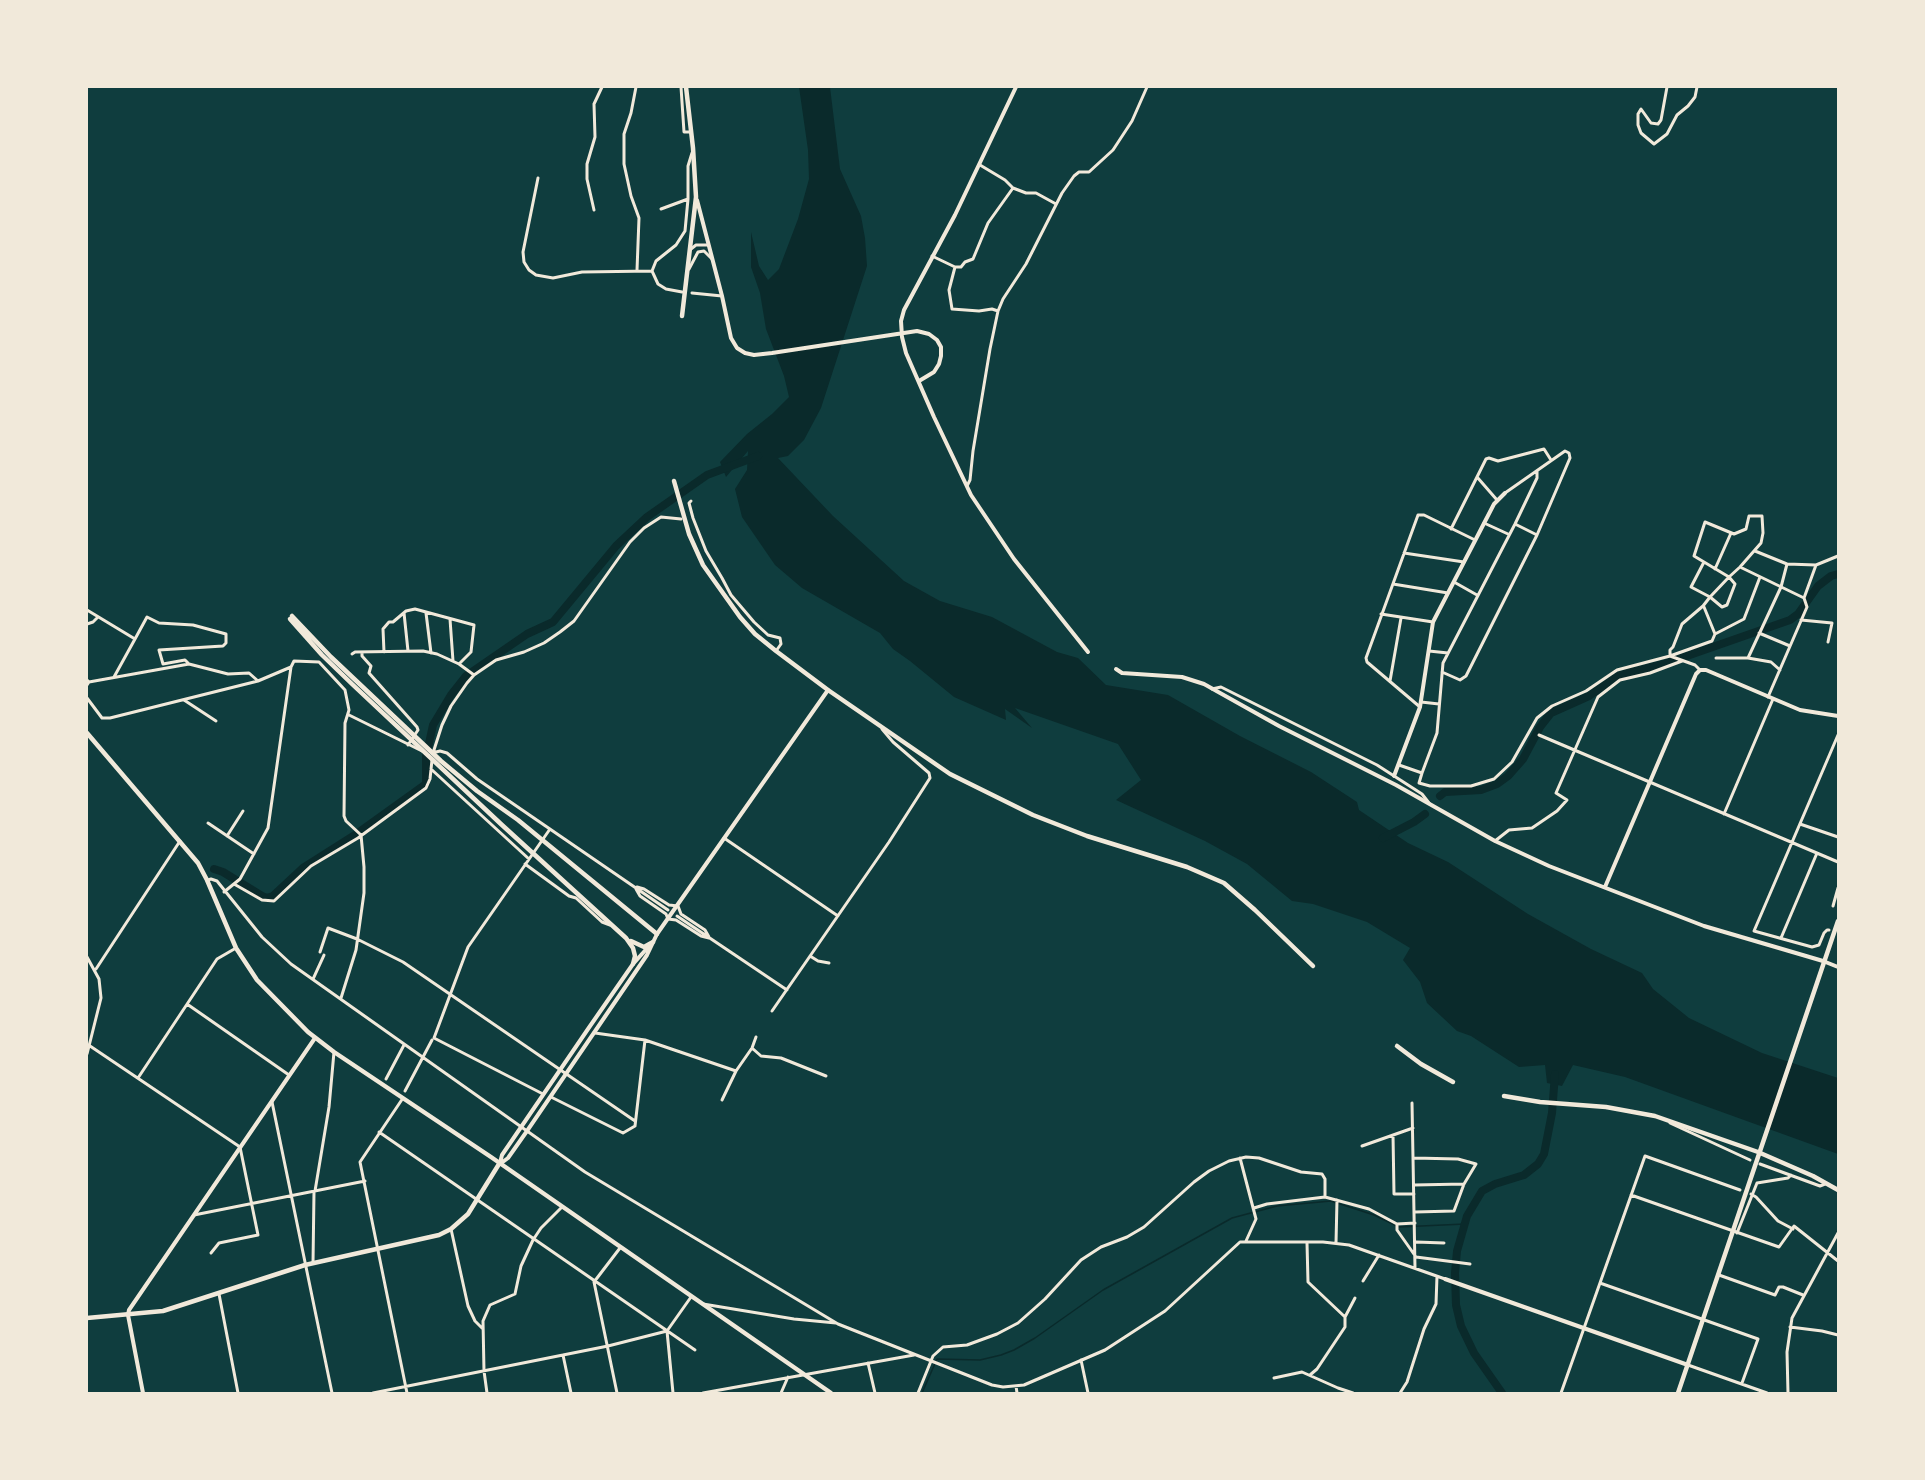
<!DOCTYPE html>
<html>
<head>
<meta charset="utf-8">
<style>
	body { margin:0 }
	#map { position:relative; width:1925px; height:1480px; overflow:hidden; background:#0f3d3e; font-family:"Nunito Sans",sans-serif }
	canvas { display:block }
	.frame { position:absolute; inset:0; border:88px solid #f1e9da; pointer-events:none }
</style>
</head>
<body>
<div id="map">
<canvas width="1925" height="1480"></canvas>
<div class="frame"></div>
</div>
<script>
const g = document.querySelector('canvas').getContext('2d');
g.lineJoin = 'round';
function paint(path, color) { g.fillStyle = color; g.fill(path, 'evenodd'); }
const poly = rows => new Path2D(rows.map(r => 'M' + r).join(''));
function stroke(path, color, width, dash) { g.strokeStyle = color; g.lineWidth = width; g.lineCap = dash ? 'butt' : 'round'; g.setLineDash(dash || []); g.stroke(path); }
const water = poly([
	[799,87,830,87,840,169,861,216,865,238,867,266,821,408,804,440,788,456,778,458,833,516,904,581,940,601,992,617,1057,652,1078,658,1106,685,1168,695,1240,736,1311,772,1357,802,1359,810,1408,843,1448,862,1528,914,1591,949,1642,973,1653,989,1689,1018,1762,1053,1838,1078,1838,1154,1625,1077,1573,1065,1562,1086,1547,1083,1545,1065,1519,1067,1471,1036,1457,1031,1427,1003,1420,982,1403,960,1410,948,1367,922,1313,904,1292,901,1247,864,1205,841,1116,800,1141,780,1118,744,1015,708,1032,728,1005,709,1006,720,954,697,910,661,893,649,880,633,802,588,775,565,742,517,735,489,747,470,748,451,726,477,720,462,747,434,772,414,789,397,784,376,766,329,760,293,751,267,751,232,759,266,768,280,779,269,798,219,809,179,808,150]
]);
const stream = poly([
	[922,1393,937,1359,980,1360,1001,1355,1014,1350,1035,1338,1103,1290,1232,1218,1277,1206,1331,1201,1374,1215,1399,1227,1465,1224]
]);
const river = poly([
	[428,748,433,725,451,695,466,676,527,634,553,622,616,546,647,517,707,475,758,456],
	[1440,796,1445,792,1481,790,1497,784,1508,776,1523,759,1540,727,1551,713,1589,696,1618,676,1627,673,1664,664,1790,620,1798,614,1818,586,1831,576,1838,574],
	[1383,838,1414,822,1425,814],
	[214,869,223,872,262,896,267,898,273,896,303,868,355,835,426,784,426,756],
	[1502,1393,1474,1353,1461,1326,1456,1305,1455,1273,1457,1251,1467,1216,1482,1191,1495,1184,1524,1175,1538,1164,1544,1154,1552,1113,1555,1074]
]);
const minor = poly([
	[636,87,631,113,624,134,624,164,631,196,639,218,637,270],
	[681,87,684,132,690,132],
	[1667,87,1661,120,1658,124,1651,123,1641,109,1638,114,1638,125,1641,133,1654,144,1667,134,1677,115,1688,106,1695,97,1697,87],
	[980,165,1005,180,1013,188,1026,193,1036,193,1056,204],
	[538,178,523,252,524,262,529,270,536,275,553,278,582,272,652,271],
	[661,209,688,199],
	[594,210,587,179,587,164,595,137,594,104,602,87],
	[691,249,696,245,708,245],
	[932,256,955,267,949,290,952,309,979,311,992,309,998,311],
	[955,267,961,267,965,262,973,259,988,223,1013,188],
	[689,269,698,252,704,251,712,259],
	[682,292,666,289,658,284,652,271,656,261,676,245,685,231,688,199,688,166,692,153],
	[692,293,722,296],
	[1477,477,1497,500],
	[967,486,970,480,973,451,990,349,998,311,1003,299,1026,264,1062,193,1074,176,1079,172,1089,172,1113,150,1132,121,1147,87],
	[691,501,689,503,693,518,706,551,722,578,731,595,754,622,768,635,780,638,781,644,776,651],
	[1484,523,1508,534],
	[1515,524,1537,535],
	[1451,529,1486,459,1489,458,1498,461,1544,449,1551,460],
	[1755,551,1787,564,1816,565,1838,556],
	[1404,553,1464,562],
	[1740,567,1804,598],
	[1715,569,1731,533],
	[1454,582,1477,595],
	[1393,584,1448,593],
	[87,610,135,639,147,617,159,623,193,625,226,634,226,643,223,646,159,650,163,664,185,660,189,664],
	[404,613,408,651],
	[426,613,431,653],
	[1381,614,1433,622],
	[450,619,453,661],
	[1801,620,1832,623,1828,642],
	[87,624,93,622,97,618],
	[1759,633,1790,646],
	[1715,634,1744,619,1760,577],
	[1429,651,1448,653],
	[362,652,362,656,371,666,369,673,417,727,418,730,408,745],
	[384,652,383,629,389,622,393,622,406,611,415,609,474,625,471,652,459,664],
	[352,654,355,652,423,651,437,654,459,664,474,675],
	[1670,656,1670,650,1673,647,1682,624,1703,606,1710,597,1729,577,1740,567,1761,543,1763,533,1762,516,1749,516,1746,529,1734,534,1705,522,1694,556,1729,577,1735,584,1727,605,1722,607,1710,597,1691,587,1704,562],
	[1670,656,1695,665,1700,670],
	[1716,658,1748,658,1771,662,1780,670],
	[1748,658,1781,587,1787,564],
	[1442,672,1460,680,1466,676,1537,535,1570,458,1569,453,1565,451,1505,493],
	[114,677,135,639],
	[87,680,89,682,87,685],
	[1390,681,1401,618],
	[89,682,189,664,228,674,249,673,258,681],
	[1212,689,1221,687,1377,765,1422,794,1429,803],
	[1768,697,1807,607,1804,598,1816,565],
	[87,698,102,718,110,718,258,681,291,667],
	[184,700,216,721],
	[1421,702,1439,704],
	[1420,707,1367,662,1366,658,1418,515,1424,515,1475,540],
	[349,715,422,751],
	[1539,735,1838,862],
	[432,753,440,751,447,753,477,779,668,910],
	[433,753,442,725,451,706,467,683,474,675,496,660,524,652,544,643,560,632,574,621,630,542,644,528,661,517,681,519],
	[1399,765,1422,773,1437,733,1443,663,1515,524,1537,478,1537,471],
	[431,769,529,859],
	[1422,773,1419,783,1430,786,1471,786,1494,779,1512,762,1537,718,1552,706,1586,691,1617,670,1670,656,1712,641,1715,634,1704,607],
	[1724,814,1773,699],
	[208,823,254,854],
	[1800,824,1838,837],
	[227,836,243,811],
	[724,838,838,916],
	[1495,841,1509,830,1532,828,1557,811,1567,800,1556,793,1598,697,1620,680,1650,673,1682,661],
	[525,864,569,896,576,898,602,922,610,925],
	[208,880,211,879,217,881,262,937,291,964,585,1172,838,1324,992,1385,1003,1387,1024,1385,1105,1350,1165,1311,1240,1242,1323,1242,1349,1245,1445,1279],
	[234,884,262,900,274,901,311,866,358,838,426,788,430,779,432,760],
	[637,887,644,889,669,905,678,906,681,914,705,930,709,937],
	[636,889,640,896,666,914,668,919,676,920,701,936,709,938],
	[224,892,240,879,268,828,291,667,294,661,319,662,345,690,349,710,345,723,344,816,346,821,361,835,364,867,364,893,356,950,341,998],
	[1833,906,1838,888],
	[677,916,787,990],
	[1829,930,1827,930,1824,933,1819,945,1812,947,1754,931,1838,735],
	[1781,938,1817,853],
	[320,952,328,928,357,939,403,962,635,1121],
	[810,956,818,961,829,963],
	[87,957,99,979,101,998,87,1054],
	[96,969,180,841],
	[313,979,324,955],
	[187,1004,289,1075],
	[772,1011,889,842,930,778,929,773,893,742,882,729],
	[595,1033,645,1040,736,1071],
	[90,1046,240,1147,258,1235,219,1243,211,1253],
	[752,1048,761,1056,781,1058,826,1076],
	[138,1078,217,959,236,948],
	[386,1079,404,1045],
	[405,1091,432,1040],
	[543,1094,434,1038,468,947,550,829],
	[551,1097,623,1133,635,1126,645,1040],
	[403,1098,360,1162,407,1393],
	[722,1100,736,1071,752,1048,756,1037],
	[272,1102,332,1393],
	[1412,1103,1415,1268],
	[1670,1123,1750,1160],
	[379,1132,695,1350],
	[1393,1135,1394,1194,1414,1194],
	[1362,1146,1413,1128],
	[1240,1158,1256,1219,1246,1241],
	[1414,1158,1458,1159,1476,1164,1464,1184,1454,1211,1415,1212],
	[1760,1164,1820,1186,1825,1184],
	[1414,1185,1464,1184],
	[315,1191,329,1107,334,1052],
	[1751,1194,1756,1197,1778,1221,1793,1229],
	[1631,1195,1779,1247,1794,1226,1838,1261],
	[1254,1208,1267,1204,1325,1197,1369,1209,1397,1224,1415,1223],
	[194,1215,365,1181],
	[1397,1224,1397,1230,1416,1257,1470,1264],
	[451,1229,468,1306,475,1321,482,1328],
	[1737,1233,1757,1183,1788,1178,1791,1175],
	[1416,1242,1444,1243],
	[1307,1243,1308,1282,1345,1317],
	[1336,1243,1337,1200],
	[313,1263,314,1192],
	[1719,1275,1775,1295,1779,1287,1783,1287,1803,1295],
	[1363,1281,1379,1255],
	[1600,1283,1758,1339,1742,1383],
	[219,1294,238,1393],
	[703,1304,794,1319,836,1323],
	[1790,1327,1822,1331,1838,1335],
	[563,1355,571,1393],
	[1081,1360,1088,1393],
	[868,1363,875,1393],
	[1688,1365,1767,1393],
	[1310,1375,1317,1369,1345,1327,1345,1317,1355,1298],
	[1274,1378,1302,1372,1338,1388,1353,1393],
	[1016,1386,1017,1393],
	[373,1393,608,1346,667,1331],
	[487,1393,484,1371,483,1321,490,1305,515,1294,521,1266,533,1240,541,1228,562,1207],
	[617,1393,594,1282,620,1248],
	[673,1393,667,1331,691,1297],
	[703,1393,914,1355],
	[781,1393,788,1377],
	[918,1393,933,1356,943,1347,967,1345,997,1334,1018,1323,1045,1299,1081,1260,1101,1247,1127,1237,1144,1227,1194,1182,1209,1171,1229,1161,1246,1157,1259,1158,1301,1172,1322,1174,1325,1179,1325,1197],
	[1400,1393,1407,1382,1424,1329,1436,1304,1437,1276],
	[1561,1393,1645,1156,1740,1190],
	[1788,1393,1787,1352,1792,1318,1838,1233]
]);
const tertiary = poly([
	[1016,87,955,215,904,310,901,321,902,337,906,353,934,417,971,495,1014,559,1088,652],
	[697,200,722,296,731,338,737,348,745,353,754,355,772,353,917,331,929,334,937,340,941,347,941,356,939,364,934,372,919,381],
	[1116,669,1122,673,1182,677,1204,684,1279,726,1396,785,1495,841,1549,866,1704,926,1823,961,1838,967],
	[1394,776,1420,707,1433,622,1494,504,1505,493],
	[1605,887,1696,674,1700,670,1706,670,1800,710,1838,716],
	[500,1163,502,1155,588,1029,633,964,650,945],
	[500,1164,508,1158,527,1131,647,955,657,934,828,690],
	[1445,1279,1688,1365],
	[143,1393,128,1315,129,1310,315,1038]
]);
const secondary = poly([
	[682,316,696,197,693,148,686,87],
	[674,481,689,534,703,565,740,617,755,634,776,651,828,690,950,774,1033,815,1087,836,1187,867,1224,883,1255,910,1313,966],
	[1397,1046,1421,1064,1453,1082],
	[1504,1096,1540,1102,1606,1107,1655,1116,1758,1152,1813,1176,1838,1190]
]);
const primary = poly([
	[87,1318,163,1311,305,1265,439,1235,451,1229,468,1214,499,1164],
	[1678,1393,1838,921]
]);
const trunk = poly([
	[292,616,331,657,441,761,477,791,518,820,657,934],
	[290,619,322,655,352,684,502,825,626,938,633,948,635,956,633,964],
	[87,733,198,863,207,880,236,948,257,980,308,1032,334,1052,491,1157,831,1393],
	[631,941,644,947,653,942]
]);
paint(water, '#0a2a2b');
stroke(stream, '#0a2a2b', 1.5);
stroke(river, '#0a2a2b', 8);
stroke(minor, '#f1e9da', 3);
stroke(tertiary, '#f1e9da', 4);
stroke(secondary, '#f1e9da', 4.5);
stroke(primary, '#f1e9da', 4.5);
stroke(trunk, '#f1e9da', 4.5);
</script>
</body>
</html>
